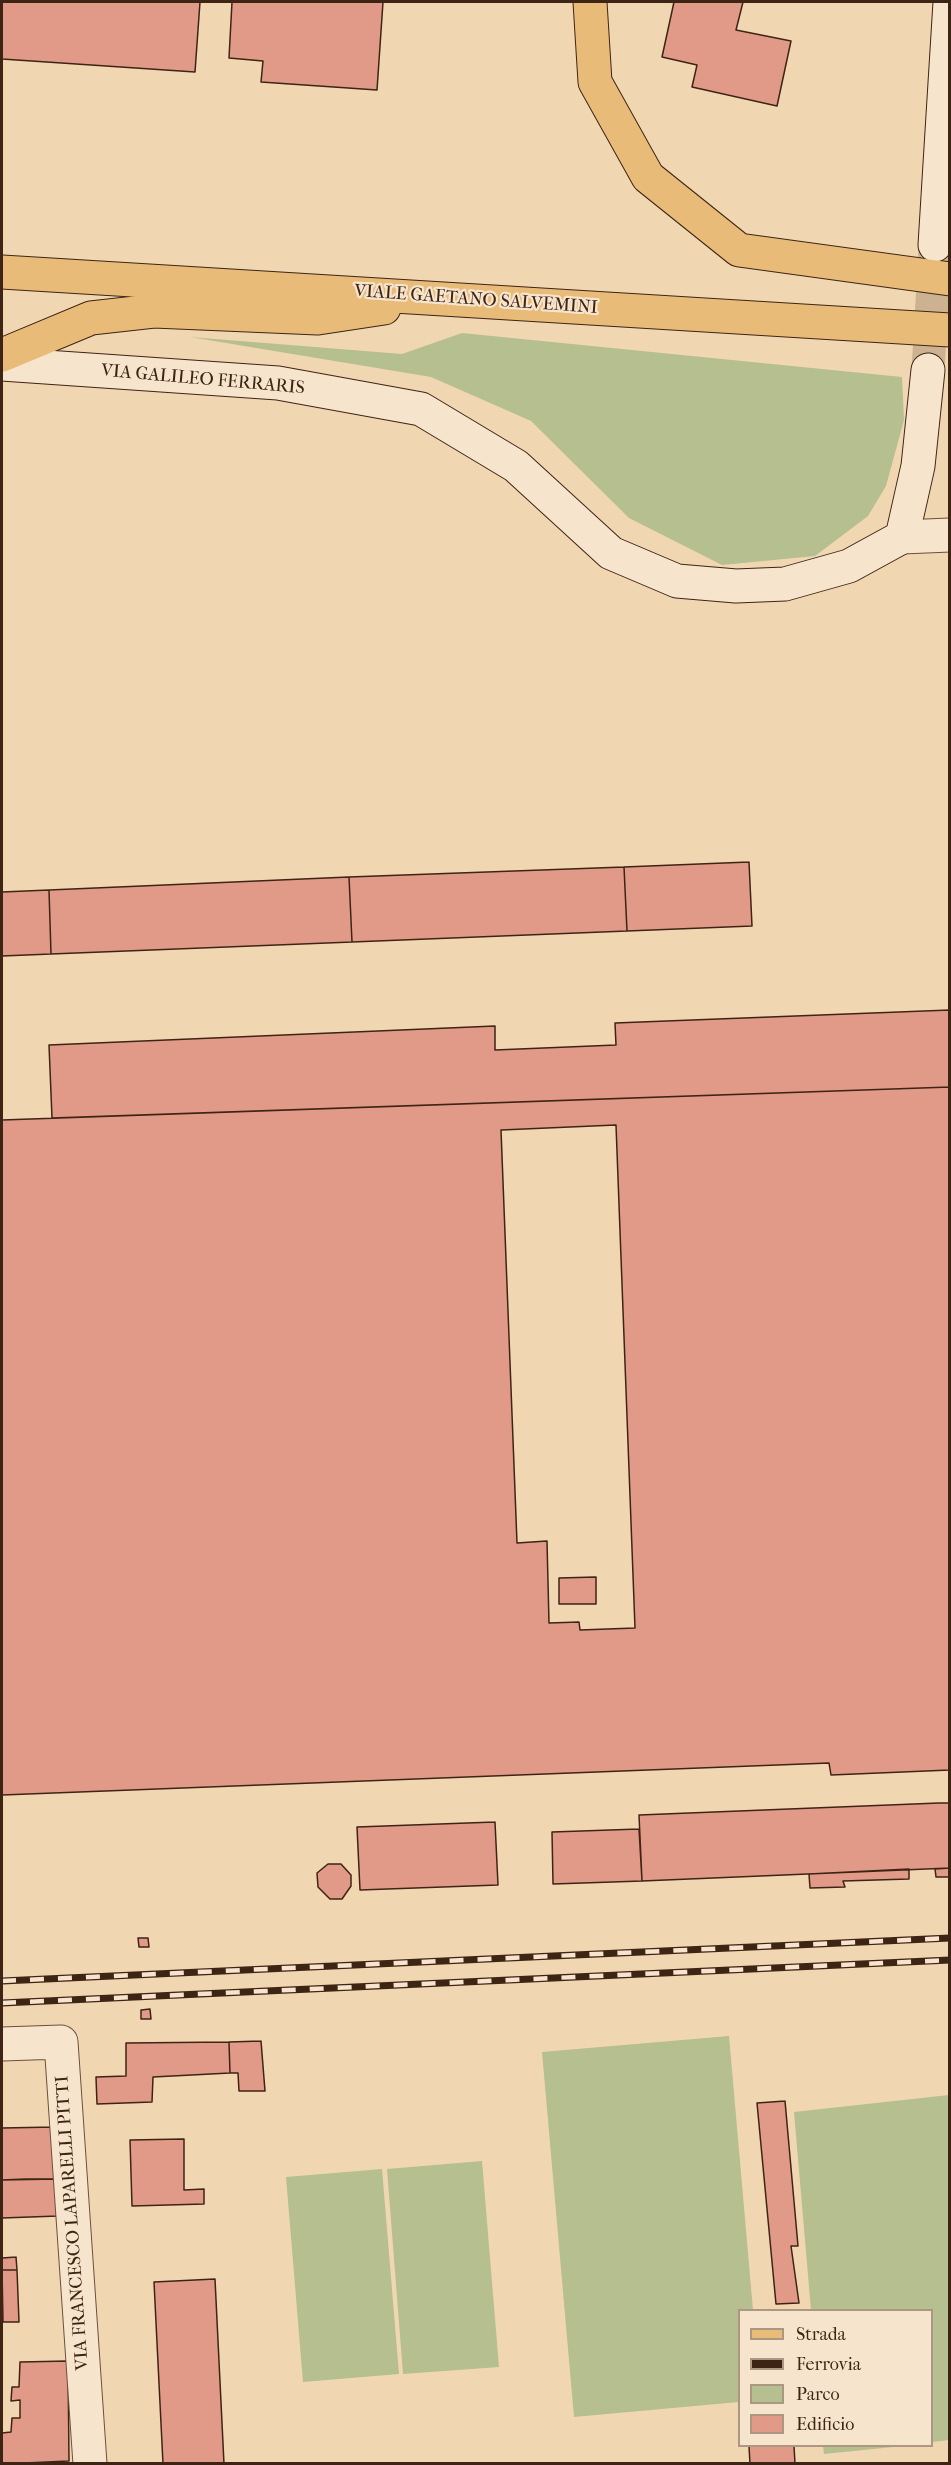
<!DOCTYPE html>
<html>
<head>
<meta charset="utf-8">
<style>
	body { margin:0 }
	#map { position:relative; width:951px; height:2465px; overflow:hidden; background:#f1d6b2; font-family:"IM FELL French Canon",serif }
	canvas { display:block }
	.frame { position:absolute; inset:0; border:3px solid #3e2414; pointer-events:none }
	.legend { position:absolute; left:738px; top:2309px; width:195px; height:138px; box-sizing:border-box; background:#f6e4cd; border:2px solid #ac9783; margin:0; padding:8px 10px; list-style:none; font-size:18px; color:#3e2414 }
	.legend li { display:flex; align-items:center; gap:12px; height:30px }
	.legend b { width:30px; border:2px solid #ac9783 }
</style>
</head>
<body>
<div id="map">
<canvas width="951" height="2465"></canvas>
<div class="frame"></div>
<ul class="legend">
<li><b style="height:8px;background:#e8bb79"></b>Strada</li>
<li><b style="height:8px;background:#3e2414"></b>Ferrovia</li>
<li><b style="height:16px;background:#b5bf90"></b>Parco</li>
<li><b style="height:16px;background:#e29a88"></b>Edificio</li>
</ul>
</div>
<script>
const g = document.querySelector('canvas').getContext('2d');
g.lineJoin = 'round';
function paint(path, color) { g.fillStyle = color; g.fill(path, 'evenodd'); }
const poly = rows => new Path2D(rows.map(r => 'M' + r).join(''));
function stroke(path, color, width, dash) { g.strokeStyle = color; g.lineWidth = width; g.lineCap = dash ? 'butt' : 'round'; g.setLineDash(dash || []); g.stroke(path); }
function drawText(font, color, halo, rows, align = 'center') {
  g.font = font + ' "IM FELL French Canon",serif'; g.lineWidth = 4.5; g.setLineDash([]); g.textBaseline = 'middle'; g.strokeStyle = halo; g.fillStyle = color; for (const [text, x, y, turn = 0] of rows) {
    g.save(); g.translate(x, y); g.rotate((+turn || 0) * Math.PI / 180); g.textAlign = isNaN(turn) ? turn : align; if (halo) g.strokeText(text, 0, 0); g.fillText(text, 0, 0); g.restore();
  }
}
const green = poly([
	[462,333,902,377,904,420,886,486,868,516,815,556,722,565,629,518,531,421,431,377,190,337,402,354],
	[729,2036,753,2310,740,2310,739,2402,574,2417,542,2052],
	[949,2095,949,2440,932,2442,932,2310,811,2310,794,2112],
	[482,2161,499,2367,403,2374,387,2169],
	[382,2169,399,2374,303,2382,286,2177],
	[823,2446,903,2446,824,2454]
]);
const building = poly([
	[2,2,200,2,195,72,2,59,2,2],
	[232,2,383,2,377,90,261,82,263,61,229,58,232,2],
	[674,2,743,2,736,30,791,41,777,106,692,87,697,65,662,57,674,2],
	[749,862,752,926,627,931,624,867,749,862],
	[624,867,627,931,352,942,349,877,624,867],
	[349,877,352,942,51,954,49,890,349,877],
	[49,890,51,954,2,956,2,892,49,890],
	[950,1010,950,1087,52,1118,49,1045,495,1026,495,1050,616,1045,615,1023,950,1010],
	[950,1087,950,1770,831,1775,829,1763,2,1795,2,1120,950,1087],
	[616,1125,635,1628,580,1630,579,1622,549,1623,547,1541,517,1543,501,1130,616,1125],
	[596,1577,596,1604,559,1604,559,1578,596,1577],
	[939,1803,950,1803,950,1868,642,1881,639,1815,939,1803],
	[495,1822,498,1885,360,1890,357,1827,495,1822],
	[639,1829,642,1881,553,1884,552,1832,639,1829],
	[328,1864,341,1864,351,1875,351,1886,342,1899,330,1899,318,1887,317,1873,328,1864],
	[950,1868,950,1877,936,1877,935,1869,950,1868],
	[909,1869,909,1879,843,1881,845,1887,810,1888,809,1874,909,1869],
	[138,1938,148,1938,149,1947,139,1947,138,1938],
	[150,2009,151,2019,141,2019,141,2010,150,2009],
	[261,2041,265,2091,239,2091,238,2073,230,2073,229,2042,261,2041],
	[229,2042,230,2073,153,2077,152,2102,97,2104,96,2077,126,2076,126,2043,229,2042],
	[785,2101,798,2246,791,2246,799,2303,776,2304,757,2103,785,2101],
	[55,2127,57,2179,2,2180,2,2128,55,2127],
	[184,2139,184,2190,204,2189,204,2204,132,2206,130,2140,184,2139],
	[25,2179,57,2179,58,2216,2,2218,2,2180,25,2179],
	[16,2257,17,2270,2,2270,2,2258,16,2257],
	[2,2270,17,2270,19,2322,3,2322,2,2270],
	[215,2279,224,2464,163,2464,154,2282,215,2279],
	[68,2361,69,2461,2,2464,2,2433,11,2432,12,2418,20,2418,20,2400,11,2401,12,2387,19,2387,20,2362,68,2361],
	[749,2446,794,2446,795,2464,750,2464,749,2446]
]);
const secondaryTunnel = poly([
	[928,370,935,250]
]);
const street = poly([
	[902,537,950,535],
	[2,2044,61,2042,90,2464]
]);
const secondary = poly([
	[935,245,950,2],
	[2,364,278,383,421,409,516,466,611,553,677,581,736,586,785,584,849,566,902,537,918,466,928,370]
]);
const primary = poly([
	[590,2,595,82,648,177,739,250,950,279],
	[2,272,950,330],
	[2,355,91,318,154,311,318,318,384,308]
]);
const rail = poly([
	[2,1981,950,1938],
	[2,2003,950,1960]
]);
const streetNames = [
	["VIALE GAETANO SALVEMINI",476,300,4],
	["VIA GALILEO FERRARIS",203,380,5],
	["VIA FRANCESCO LAPARELLI PITTI",73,2223,-94]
];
paint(green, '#b5bf90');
paint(building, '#e29a88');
stroke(building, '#3e2414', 1.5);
stroke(secondaryTunnel, '#cdb292', 33, [33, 16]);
stroke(street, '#6b503c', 35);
stroke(secondary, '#3e2414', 35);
stroke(primary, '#3e2414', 35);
stroke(street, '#f6e4cd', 33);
stroke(secondary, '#f6e4cd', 33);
stroke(primary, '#e8bb79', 33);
stroke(rail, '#3e2414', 7);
stroke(rail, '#f6e4cd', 4.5, [14]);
drawText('18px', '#3e2414', '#f6e4cd', streetNames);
</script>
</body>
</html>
